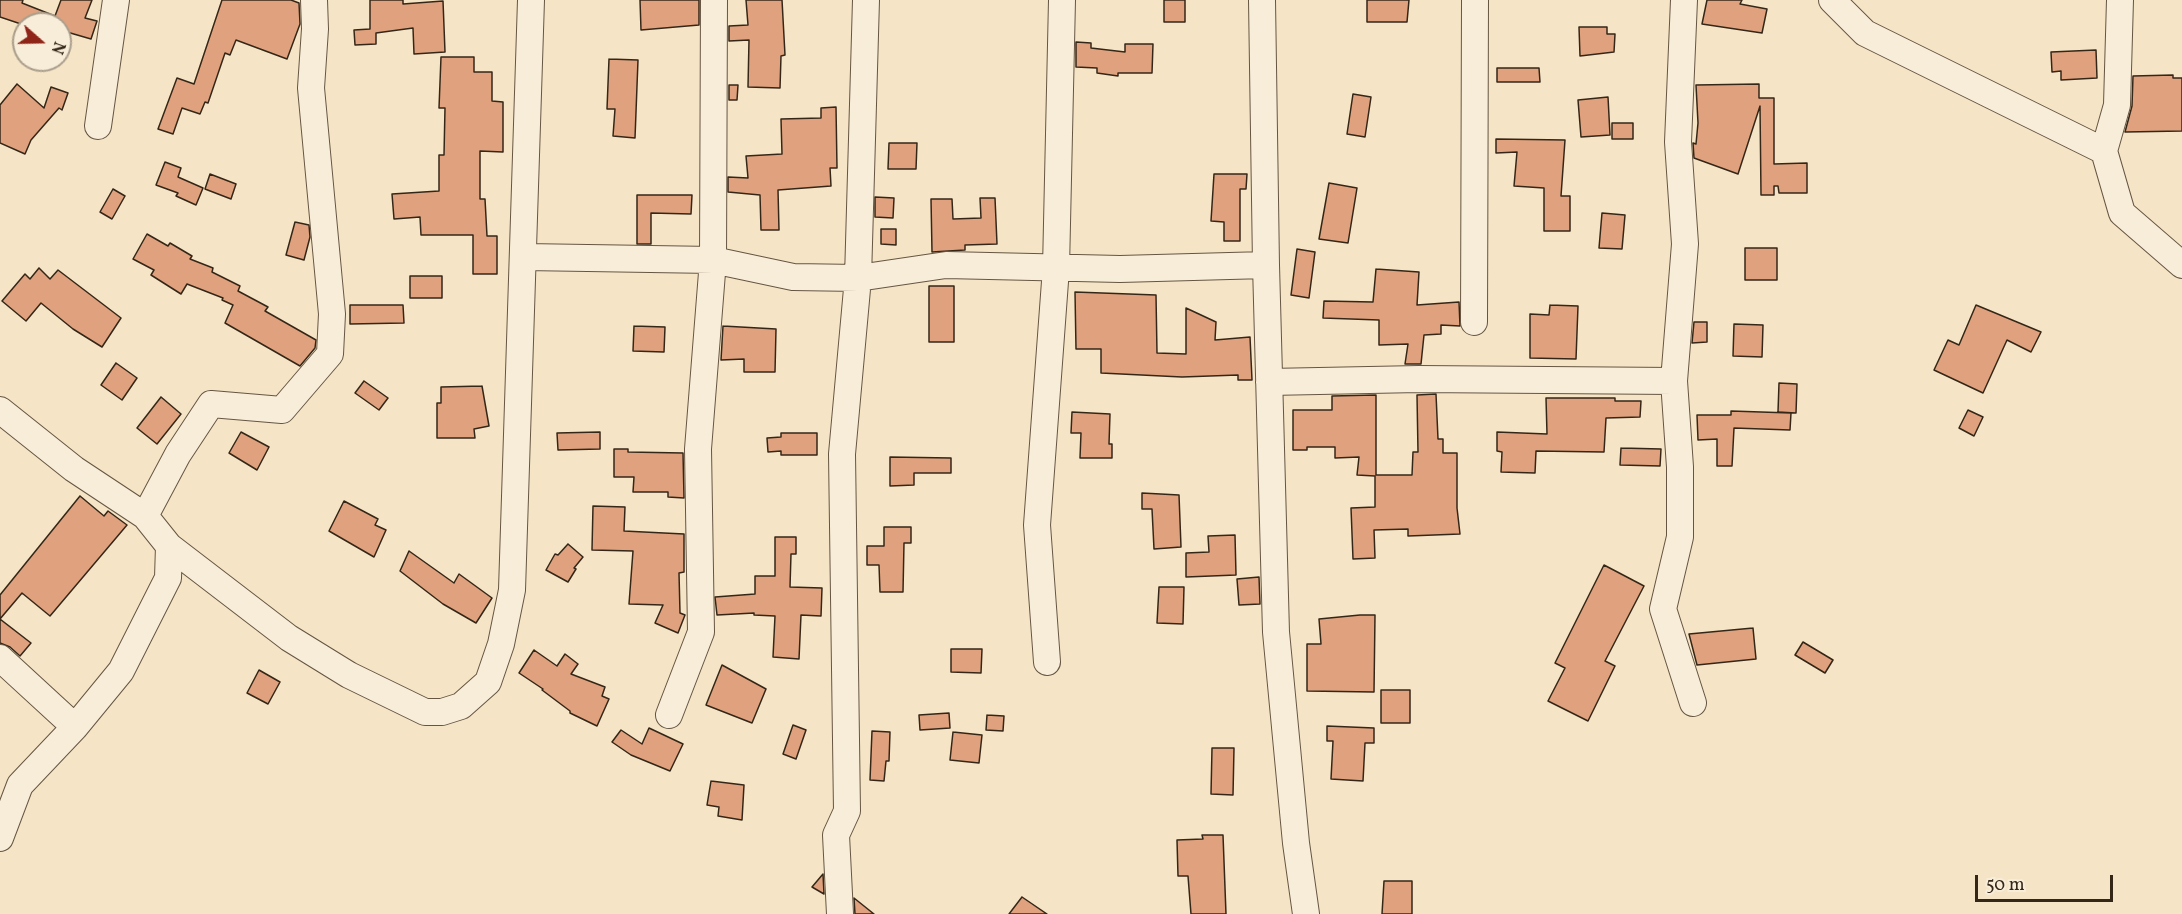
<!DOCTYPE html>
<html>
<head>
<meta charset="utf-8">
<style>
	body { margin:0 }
	#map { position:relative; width:2182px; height:914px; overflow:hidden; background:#f5e4c5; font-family:Vollkorn,serif }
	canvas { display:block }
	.north { position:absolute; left:12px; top:12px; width:60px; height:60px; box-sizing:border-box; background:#f8edd9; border:2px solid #aa9e8c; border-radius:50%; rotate:110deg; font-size:16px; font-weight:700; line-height:24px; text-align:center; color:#352718 }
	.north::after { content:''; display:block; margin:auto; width:21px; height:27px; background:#8f2418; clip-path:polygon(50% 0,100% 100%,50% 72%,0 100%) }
	.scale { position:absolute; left:1975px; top:875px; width:138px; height:27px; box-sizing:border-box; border:3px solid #352718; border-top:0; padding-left:8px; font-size:18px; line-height:21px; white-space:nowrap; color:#352718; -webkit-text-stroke:4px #f8edd9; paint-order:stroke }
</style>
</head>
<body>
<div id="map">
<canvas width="2182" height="914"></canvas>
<div class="north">N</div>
<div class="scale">50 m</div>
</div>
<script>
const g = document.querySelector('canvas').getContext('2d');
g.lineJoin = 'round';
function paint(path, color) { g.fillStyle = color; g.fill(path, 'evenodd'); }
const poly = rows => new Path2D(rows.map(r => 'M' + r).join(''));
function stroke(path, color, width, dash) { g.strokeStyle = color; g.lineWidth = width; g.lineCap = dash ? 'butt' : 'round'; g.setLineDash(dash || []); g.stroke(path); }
const building = poly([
	[0,0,23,0,22,3,55,16,61,0,92,0,85,18,97,21,91,39,60,30,60,24,21,24,0,17,0,0],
	[222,0,291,0,299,3,300,24,287,59,236,40,230,55,225,53,208,103,205,102,200,114,182,108,173,134,158,129,177,78,194,84,222,0],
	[370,0,403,0,403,4,443,1,445,52,414,54,413,28,376,33,376,44,355,45,354,30,370,29,370,0],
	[640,0,699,0,699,25,641,30,640,0],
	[746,0,782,0,785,55,781,56,780,88,748,87,749,40,729,41,729,26,748,25,746,0],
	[1164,0,1185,0,1185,22,1164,22,1164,0],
	[1367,0,1409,0,1407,22,1367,22,1367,0],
	[1707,0,1742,0,1740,4,1767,9,1762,33,1702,24,1707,0],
	[1579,27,1607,27,1607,34,1615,34,1614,52,1580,56,1579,27],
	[1076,42,1091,43,1091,48,1125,52,1125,44,1153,44,1152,73,1118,73,1118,76,1097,73,1097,68,1076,67,1076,42],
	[2096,50,2097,78,2061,80,2061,71,2052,72,2051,52,2096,50],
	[441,57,474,57,474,72,492,72,492,101,503,102,503,152,480,151,480,199,485,199,487,236,497,236,497,274,473,274,473,235,421,235,420,217,394,219,392,194,439,191,439,155,444,155,445,108,439,108,441,57],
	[609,59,638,60,635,138,613,136,615,109,607,109,609,59],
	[1497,68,1539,68,1540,82,1497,82,1497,68],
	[2173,75,2173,78,2182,78,2182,131,2125,132,2132,106,2133,76,2173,75],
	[17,84,44,108,51,87,68,93,62,110,59,108,31,140,25,154,0,143,0,105,17,84],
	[1759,84,1759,98,1774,98,1774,164,1807,163,1807,193,1779,193,1778,186,1774,186,1774,195,1761,195,1760,106,1738,174,1694,158,1693,143,1696,144,1698,123,1696,85,1759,84],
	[729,85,738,85,737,100,729,100,729,85],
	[1353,94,1371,97,1365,137,1347,134,1353,94],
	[1608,97,1610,135,1581,137,1578,100,1608,97],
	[836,107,837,168,830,168,831,186,778,190,779,230,761,230,760,195,728,192,728,177,748,178,746,156,782,154,781,119,821,118,821,108,836,107],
	[1612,123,1633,123,1633,139,1612,139,1612,123],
	[1496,139,1565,140,1561,196,1570,196,1570,231,1544,231,1544,188,1514,186,1517,152,1496,153,1496,139],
	[889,143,917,143,916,169,888,169,889,143],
	[165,162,181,168,178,177,203,188,196,205,176,196,178,193,156,185,165,162],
	[210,174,236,184,231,199,205,189,210,174],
	[1214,174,1247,174,1246,189,1240,189,1240,241,1224,241,1224,222,1211,221,1214,174],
	[1329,183,1357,188,1348,243,1319,239,1329,183],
	[113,189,125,196,112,219,100,212,113,189],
	[637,195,692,195,691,214,651,213,651,244,637,244,637,195],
	[875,197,894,198,893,218,875,217,875,197],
	[980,198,995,198,997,244,965,245,965,250,932,252,931,199,952,199,953,219,981,218,980,198],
	[1602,213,1625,215,1622,249,1599,248,1602,213],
	[295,222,309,225,310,237,304,260,286,255,295,222],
	[881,229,896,229,896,245,881,244,881,229],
	[147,234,168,246,170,243,192,256,190,259,213,268,212,272,240,286,238,291,268,307,265,311,316,340,315,348,300,366,225,323,233,305,222,300,223,298,187,284,181,294,151,275,154,270,133,259,147,234],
	[1745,248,1777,248,1777,280,1745,280,1745,248],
	[1297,249,1315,252,1309,298,1291,295,1297,249],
	[39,268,50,279,58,270,121,318,102,347,73,329,41,303,26,321,2,301,25,274,30,279,39,268],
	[1376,269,1419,272,1417,305,1459,302,1460,326,1441,325,1441,334,1424,335,1421,364,1405,364,1408,344,1379,345,1379,320,1323,318,1324,301,1373,302,1376,269],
	[410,276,442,276,442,298,410,298,410,276],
	[929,286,954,286,954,342,929,342,929,286],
	[1075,292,1156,295,1157,353,1186,354,1186,308,1216,322,1215,340,1250,337,1252,380,1238,380,1238,375,1182,377,1101,373,1101,349,1076,349,1075,292],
	[350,305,403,305,404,323,350,324,350,305],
	[1550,305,1578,306,1576,359,1530,358,1530,314,1549,315,1550,305],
	[1976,305,2041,332,2031,352,2007,340,1983,393,1934,370,1948,340,1959,345,1976,305],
	[1694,322,1707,322,1707,342,1692,343,1694,322],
	[1734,324,1763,325,1762,357,1733,356,1734,324],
	[634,326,665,327,664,352,633,351,634,326],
	[723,326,776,329,775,372,744,372,744,359,721,360,723,326],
	[116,363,137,378,122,400,101,385,116,363],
	[364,381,388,398,379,410,355,393,364,381],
	[1779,383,1797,384,1796,413,1778,412,1779,383],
	[482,386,489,426,474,429,475,438,437,438,437,403,441,403,441,387,482,386],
	[1436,394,1438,439,1443,439,1443,453,1457,453,1457,508,1460,534,1408,536,1408,529,1374,530,1375,558,1353,559,1351,508,1375,507,1375,476,1357,475,1359,457,1335,458,1335,447,1307,447,1307,450,1293,450,1293,410,1332,410,1332,396,1376,395,1376,475,1412,475,1413,452,1418,452,1417,395,1436,394],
	[161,397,181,414,157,444,137,428,161,397],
	[1546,398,1615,398,1615,401,1641,401,1640,417,1606,418,1604,452,1536,451,1535,473,1501,472,1502,452,1497,451,1497,432,1547,434,1546,398],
	[1968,410,1983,417,1974,436,1959,428,1968,410],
	[1731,411,1791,413,1790,430,1734,428,1732,466,1717,466,1717,439,1698,440,1697,415,1731,415,1731,411],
	[1072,412,1110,414,1109,444,1112,444,1112,458,1080,458,1081,433,1071,433,1072,412],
	[241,432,269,447,257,470,229,453,241,432],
	[600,432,600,449,558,450,557,433,600,432],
	[781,433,817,433,817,455,781,455,781,451,768,452,767,438,781,437,781,433],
	[1621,448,1661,449,1660,466,1620,465,1621,448],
	[614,449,628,449,628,452,683,453,684,498,668,497,668,492,633,492,634,477,614,477,614,449],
	[890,457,951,458,951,473,914,473,914,485,890,486,890,457],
	[1142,493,1179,495,1181,547,1154,549,1152,509,1142,509,1142,493],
	[80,496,104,516,108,511,127,525,50,616,22,593,0,619,31,643,20,656,10,647,0,643,0,595,80,496],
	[344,501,378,519,375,525,386,530,374,557,329,531,344,501],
	[593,506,625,507,624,531,684,534,684,572,679,573,680,613,685,615,678,633,655,623,663,605,629,604,633,551,592,550,593,506],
	[884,527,911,527,911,543,904,543,903,592,880,592,879,565,867,565,867,546,884,546,884,527],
	[1235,535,1236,575,1186,577,1186,553,1209,552,1208,536,1235,535],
	[775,537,796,537,796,554,791,554,790,587,822,588,821,616,801,615,799,659,773,657,775,616,754,615,754,613,717,615,715,597,755,594,755,576,775,576,775,537],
	[568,544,583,557,574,568,576,569,568,582,546,570,555,554,558,555,568,544],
	[409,551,454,583,459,574,492,598,476,623,443,604,400,571,409,551],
	[1604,565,1644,586,1605,661,1615,666,1588,721,1548,701,1565,668,1555,663,1604,565],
	[1259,577,1260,604,1239,605,1237,579,1259,577],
	[1159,587,1184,587,1183,624,1157,623,1159,587],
	[1360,615,1375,615,1374,692,1307,691,1307,644,1321,644,1319,619,1360,615],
	[1753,628,1756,659,1697,665,1689,634,1753,628],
	[1803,642,1833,660,1825,673,1795,655,1803,642],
	[951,649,982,649,981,673,951,672,951,649],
	[534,650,557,666,565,654,578,664,571,674,605,687,602,696,609,699,597,726,570,713,570,711,542,690,543,689,519,673,534,650],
	[722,665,766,689,752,723,706,705,722,665],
	[259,670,280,682,268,704,247,693,259,670],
	[1381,690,1410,690,1410,723,1381,723,1381,690],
	[949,713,950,728,920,730,919,715,949,713],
	[987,715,1004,716,1003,731,986,730,987,715],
	[793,725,806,730,796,759,783,754,793,725],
	[1327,726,1374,728,1374,743,1365,743,1363,781,1331,779,1333,741,1327,741,1327,726],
	[649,728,683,744,670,771,631,755,612,742,621,730,642,744,649,728],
	[872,731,890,732,889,761,886,761,884,781,870,780,872,731],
	[953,732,982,735,979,763,950,760,953,732],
	[1212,748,1234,748,1233,795,1211,794,1212,748],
	[711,781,744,785,742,820,718,816,719,807,707,805,711,781],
	[1202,835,1223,835,1226,914,1191,914,1188,876,1178,876,1177,840,1203,839,1202,835],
	[823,874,824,894,812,887,823,874],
	[1384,881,1412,881,1412,914,1382,914,1384,881],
	[1022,897,1047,914,1009,914,1022,897],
	[854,898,874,914,855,914,854,898]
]);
const minor = poly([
	[1262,0,1266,265,1276,632,1296,843,1306,914],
	[1684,0,1678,142,1685,244,1674,381,1680,467,1680,537,1663,609,1693,703],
	[1832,0,1865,33,2104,151,2122,213,2182,265],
	[98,126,116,0],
	[2104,151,2117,105,2120,0],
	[525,257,713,260,793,277,858,278,946,265,1120,269,1266,265],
	[1474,322,1475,0],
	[1269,382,1419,379,1674,381],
	[0,410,74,469,145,516],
	[169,546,289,638,349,675,425,712,442,712,461,706,488,682,501,644,512,590,531,0],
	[0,658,75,727],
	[1047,662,1037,525,1056,268,1062,0],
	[669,715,701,632,698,449,713,260,714,0],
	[0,838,20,785,75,727,121,671,168,578,169,546,145,516,178,454,211,404,282,410,330,354,332,314,311,88,315,29,314,0],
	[840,914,836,835,847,811,842,454,858,278,866,0]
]);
paint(building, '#e0a27e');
stroke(building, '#352718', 1.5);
stroke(minor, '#655643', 28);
stroke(minor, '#f8edd9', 26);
</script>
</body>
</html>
